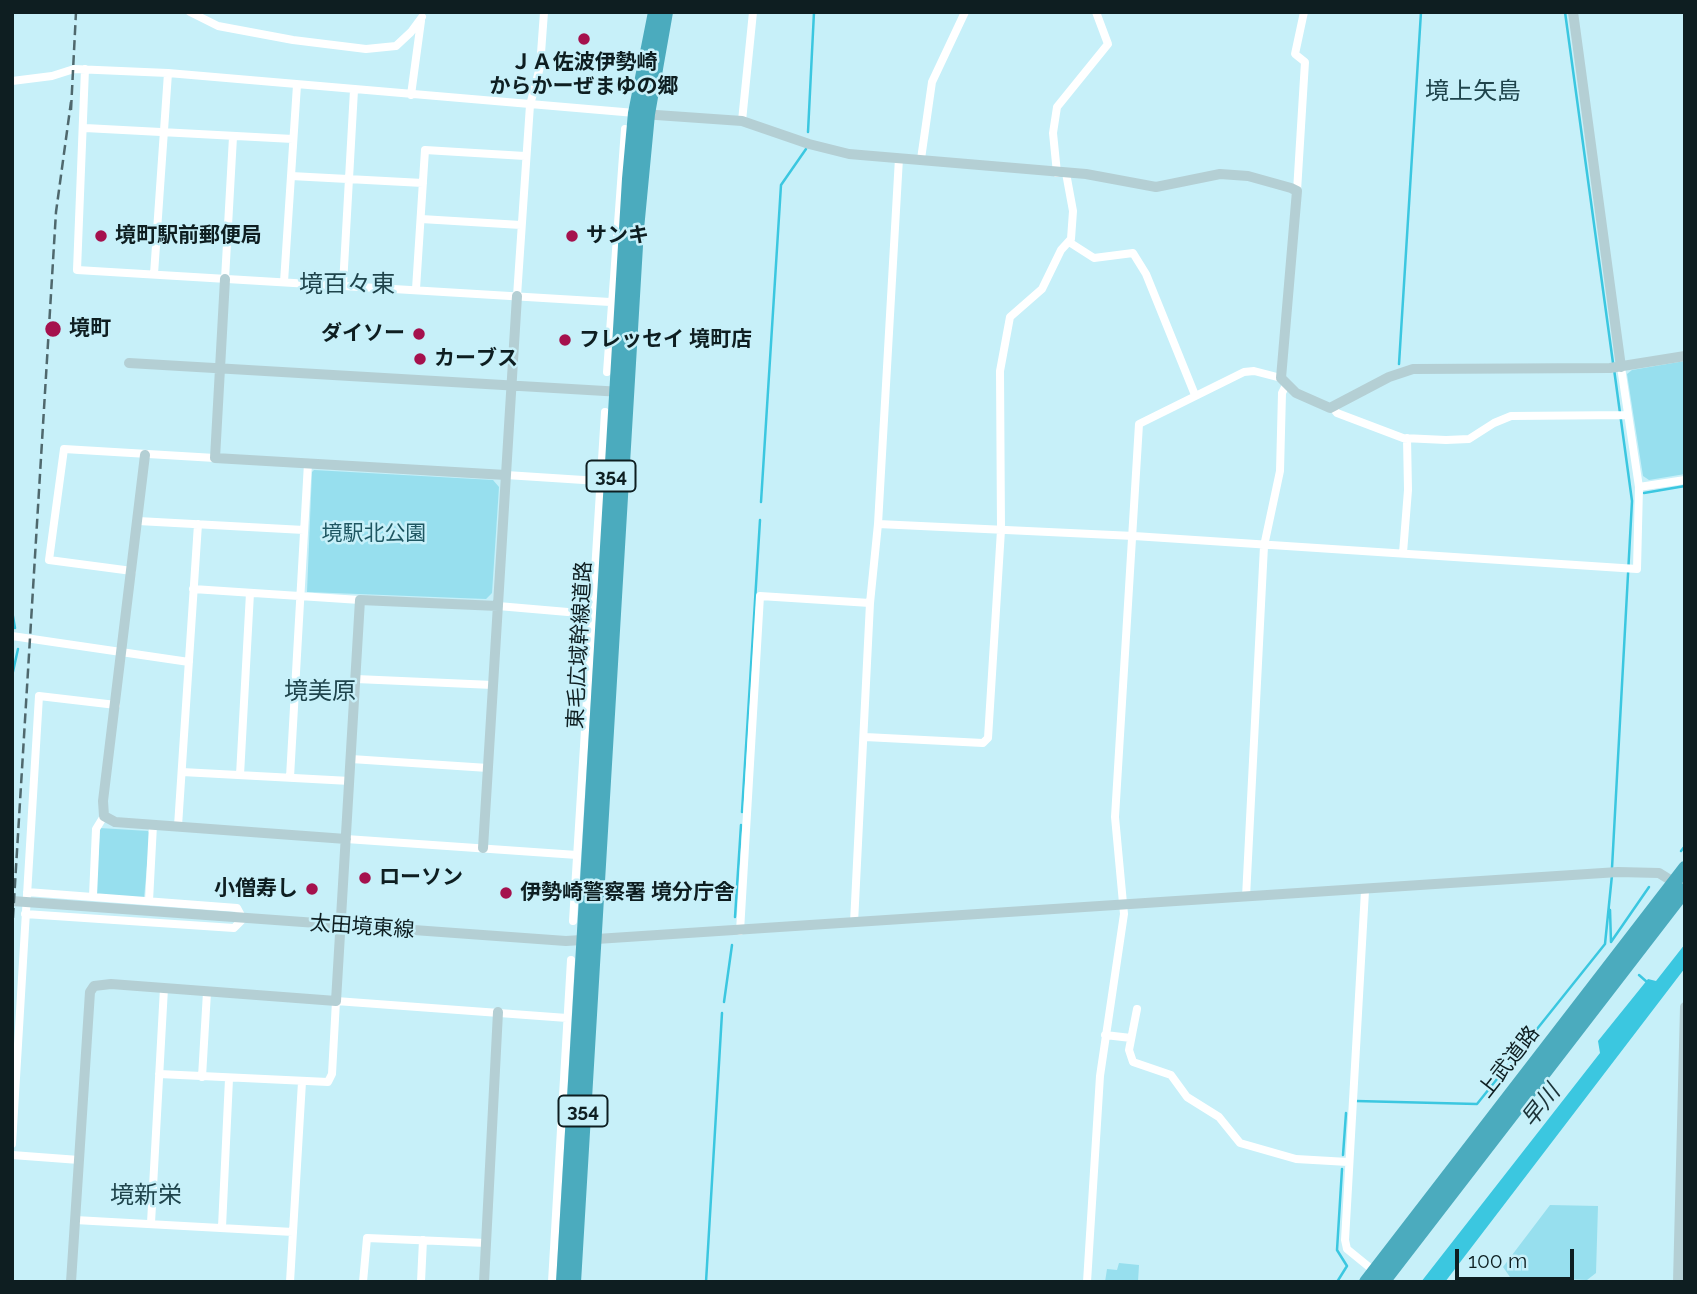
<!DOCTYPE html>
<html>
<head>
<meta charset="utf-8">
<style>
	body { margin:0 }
	#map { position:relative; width:1697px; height:1294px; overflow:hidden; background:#c7f0f9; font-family:Raleway,sans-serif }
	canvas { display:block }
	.frame { position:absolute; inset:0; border:14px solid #0e1e21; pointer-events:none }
	.scale { position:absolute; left:1455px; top:1249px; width:119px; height:32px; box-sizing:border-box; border:4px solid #0e1e21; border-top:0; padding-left:9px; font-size:21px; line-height:24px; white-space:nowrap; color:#0e1e21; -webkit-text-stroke:5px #c7f0f9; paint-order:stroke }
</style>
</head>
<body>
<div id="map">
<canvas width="1697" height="1294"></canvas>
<div class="frame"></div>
<div class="scale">100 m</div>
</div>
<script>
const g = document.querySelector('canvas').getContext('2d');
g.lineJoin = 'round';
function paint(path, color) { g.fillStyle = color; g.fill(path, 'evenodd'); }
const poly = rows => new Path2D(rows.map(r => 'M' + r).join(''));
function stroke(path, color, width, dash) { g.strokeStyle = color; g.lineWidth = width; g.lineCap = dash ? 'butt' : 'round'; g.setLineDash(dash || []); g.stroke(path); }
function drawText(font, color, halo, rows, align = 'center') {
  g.font = font + ' Raleway,"Noto Sans JP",sans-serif'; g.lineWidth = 5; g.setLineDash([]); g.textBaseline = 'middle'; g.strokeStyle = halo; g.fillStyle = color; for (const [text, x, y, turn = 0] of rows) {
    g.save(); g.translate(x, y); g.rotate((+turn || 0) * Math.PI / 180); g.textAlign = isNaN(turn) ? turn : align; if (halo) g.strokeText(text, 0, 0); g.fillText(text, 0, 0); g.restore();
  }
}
const green = poly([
	[1685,361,1685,474,1649,480,1643,476,1627,374,1632,370],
	[314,470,493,480,499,487,492,593,486,599,307,592,312,472],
	[100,828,148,831,150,834,144,898,96,895],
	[1550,1205,1598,1206,1596,1273,1587,1280,1510,1277,1503,1267],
	[1119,1263,1139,1265,1138,1282,1105,1282,1107,1269,1117,1270]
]);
const forest = poly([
	[1685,944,1685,968,1445,1282,1421,1282,1600,1053,1598,1041,1648,979,1656,981]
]);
const stream = poly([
	[1565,12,1613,363],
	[808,132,814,12],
	[1399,364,1421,12],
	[1644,493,1685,486],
	[761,502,781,185,806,149],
	[12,611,15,628],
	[12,676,18,649],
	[742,812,760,520],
	[1681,851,1685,846],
	[1612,868,1632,501,1614,369],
	[1610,910,1611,942],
	[735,917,741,825],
	[1611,942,1649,887],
	[1639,975,1647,982],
	[724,1002,732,945],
	[1356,1101,1477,1104,1605,944,1612,875],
	[1343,1155,1346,1113],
	[706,1282,722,1013],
	[1337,1282,1347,1266,1337,1250,1342,1169]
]);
const street = poly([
	[190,12,218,26,293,40,366,49,396,46,411,32,422,17],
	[85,69,77,270,610,302],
	[12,81,52,76,74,69,168,73,635,113],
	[411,95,421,21],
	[742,121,753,12],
	[85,128,293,139],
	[921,159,932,82,965,12],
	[1057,173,1053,133,1057,107,1108,44,1096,12],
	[291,176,423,183],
	[1297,191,1305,62,1295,54,1304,12],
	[421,219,521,225],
	[1069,242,1094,258,1133,253,1146,274,1195,395],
	[154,274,168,73],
	[225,279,233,137],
	[284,282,297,85],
	[343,285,354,90],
	[416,289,425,150,525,156],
	[517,296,530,105,540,67,544,12],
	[607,372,625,129],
	[1333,408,1337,413,1403,438,1446,440,1469,439,1494,423,1511,416,1628,415],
	[506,475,599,481],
	[1639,487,1685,480],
	[138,521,304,530],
	[878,524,1134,536,1637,569,1639,487,1621,367],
	[1403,553,1408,490,1407,438],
	[132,571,49,560,64,449,215,458],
	[193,589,360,600],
	[498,606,591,614],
	[12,636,189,662],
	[356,679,493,685],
	[865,737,983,743,988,738,1001,530,1000,371,1010,317,1042,289,1061,250,1071,239,1073,211,1066,173],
	[351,759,488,768],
	[182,772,350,781],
	[240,775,250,593],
	[290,777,308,463],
	[178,826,198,524],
	[346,839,577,855],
	[1365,891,1345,1240,1347,1249,1374,1271],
	[93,896,96,829,104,816],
	[1246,897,1264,546,1280,471,1282,393,1286,385],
	[149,901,153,825],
	[25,914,234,928,243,919,237,908,27,892],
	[573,921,605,412],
	[854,923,870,603,878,524,899,158],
	[740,931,760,596,870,603],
	[1137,1009,1129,1050,1133,1062,1171,1075,1187,1097,1219,1117,1240,1143,1296,1159,1348,1162],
	[1105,1035,1131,1038],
	[159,1074,328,1082,332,1074,336,1001,567,1018],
	[202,1077,207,992],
	[12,1144,39,696,116,705],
	[12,1155,79,1160],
	[75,1220,293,1232],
	[151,1223,164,988],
	[222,1227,229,1079],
	[290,1282,302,1082],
	[363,1282,367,1238,486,1243],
	[421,1282,423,1240],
	[552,1282,571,960],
	[1087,1282,1100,1076,1124,914,1115,817,1139,424,1244,372,1254,371,1281,378]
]);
const secondary = poly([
	[1573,12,1621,367],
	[642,114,742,121,809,144,849,154,1086,174,1156,187,1220,174,1248,176,1291,188,1297,191,1281,378,1296,393,1330,408,1389,377,1413,369,1610,368,1685,356],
	[225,279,215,458,506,475],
	[129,363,622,392],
	[145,455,103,801,104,816,115,822,346,839],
	[483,848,517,296],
	[12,901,566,941,1618,872,1659,873,1680,886],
	[71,1282,90,992,94,986,111,984,336,1001,360,600,498,606],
	[484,1282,498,1012],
	[1678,1282,1685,1007]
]);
const highway = poly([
	[563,1282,629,179,635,113,655,12],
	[574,1282,637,229,648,114,666,12],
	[1366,1282,1685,868],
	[1383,1282,1685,890]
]);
const rail = poly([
	[71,110,76,12],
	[12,933,56,212,71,102]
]);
const markers = [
	[584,39,7,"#a5114d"],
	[101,236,7,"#a5114d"],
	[572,236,7,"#a5114d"],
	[53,329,9,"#a5114d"],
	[419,334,7,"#a5114d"],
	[565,340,7,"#a5114d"],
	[420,359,7,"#a5114d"],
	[365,878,7,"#a5114d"],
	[312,889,7,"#a5114d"],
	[506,893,7,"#a5114d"]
];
const shields = [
	[611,476,49],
	[583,1111,49]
];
const shieldNames = [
	["354",611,476],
	["354",583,1111]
];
const poiNames = [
	["ＪＡ佐波伊勢崎",584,63,"center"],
	["からかーぜまゆの郷",584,87,"center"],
	["境町駅前郵便局",115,236],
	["サンキ",586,236],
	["境町",69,329],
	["ダイソー",405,334,"right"],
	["フレッセイ 境町店",579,340],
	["カーブス",434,359],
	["ローソン",379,878],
	["小僧寿し",298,889,"right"],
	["伊勢崎警察署 境分庁舎",520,893]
];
const parkNames = [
	["境駅北公園",374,534]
];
const streetNames = [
	["東毛広域幹線道路",580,645,-87],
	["太田境東線",362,927,4],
	["上武道路",1509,1062,-52]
];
const waterNames = [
	["早川",1541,1106,-52]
];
const quarterNames = [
	["境上矢島",1473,92],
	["境百々東",347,285],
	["境美原",320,692],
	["境新栄",146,1196]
];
paint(green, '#97dfee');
paint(forest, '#3bc7e0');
stroke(stream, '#3bc7e0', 2.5);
stroke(street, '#fff', 8);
stroke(secondary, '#b4cfd4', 10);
stroke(highway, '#4babbe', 14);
stroke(rail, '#4f686d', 2.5, [10, 5]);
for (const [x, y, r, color] of markers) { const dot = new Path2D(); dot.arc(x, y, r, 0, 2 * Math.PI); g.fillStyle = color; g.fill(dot); stroke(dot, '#c7f0f9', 2.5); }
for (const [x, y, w] of shields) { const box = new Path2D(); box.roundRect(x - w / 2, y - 15.5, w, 31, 5); g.fillStyle = '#c7f0f9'; g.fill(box); stroke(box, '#0e1e21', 2); }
drawText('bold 19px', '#0e1e21', null, shieldNames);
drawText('bold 21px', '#0e1e21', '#c7f0f9', poiNames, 'left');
drawText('21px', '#1f5762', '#c7f0f9', parkNames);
drawText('21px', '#0e1e21', '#c7f0f9', streetNames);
drawText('italic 23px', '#1b3237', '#c7f0f9', waterNames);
drawText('24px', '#1f444c', '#c7f0f9', quarterNames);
</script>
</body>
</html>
